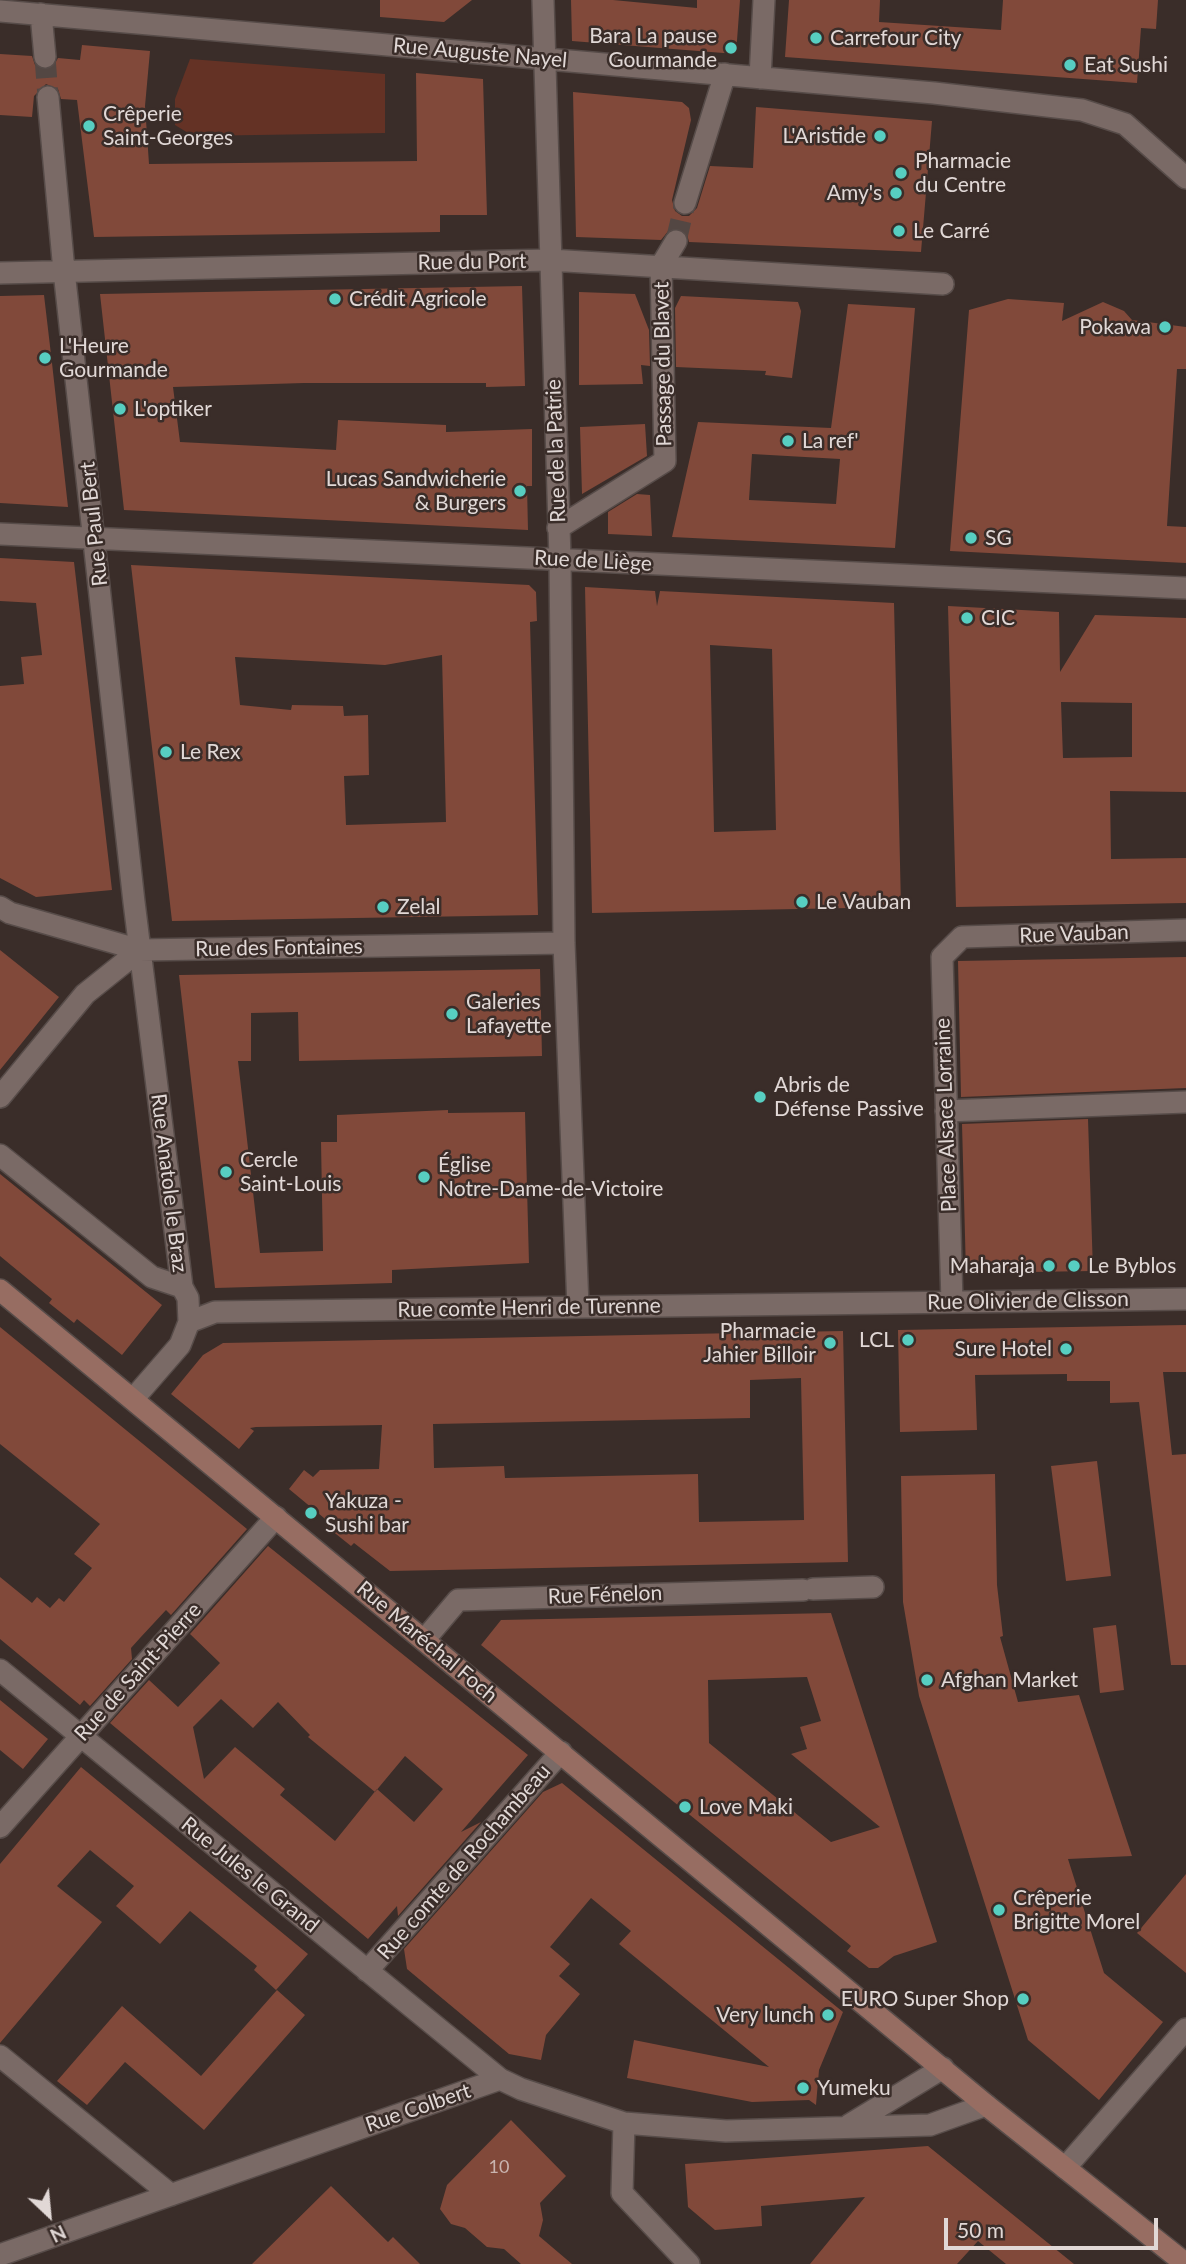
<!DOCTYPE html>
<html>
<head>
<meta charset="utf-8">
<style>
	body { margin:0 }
	#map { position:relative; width:1186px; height:2264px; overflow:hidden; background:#3a2d29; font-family:Lato,sans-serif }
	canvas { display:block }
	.north { position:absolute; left:14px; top:2180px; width:70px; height:70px; -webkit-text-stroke:5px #3a2d29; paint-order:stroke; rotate:154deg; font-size:19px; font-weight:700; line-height:28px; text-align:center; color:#e1d8d6 }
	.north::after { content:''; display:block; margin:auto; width:24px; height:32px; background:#e1d8d6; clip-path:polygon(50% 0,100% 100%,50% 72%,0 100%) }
	.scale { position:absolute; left:944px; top:2218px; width:214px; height:32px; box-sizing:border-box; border:4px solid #e1d8d6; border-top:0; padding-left:9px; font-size:21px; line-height:24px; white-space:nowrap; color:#e1d8d6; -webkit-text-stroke:5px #3a2d29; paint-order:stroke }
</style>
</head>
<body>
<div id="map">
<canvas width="1186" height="2264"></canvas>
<div class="north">N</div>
<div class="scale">50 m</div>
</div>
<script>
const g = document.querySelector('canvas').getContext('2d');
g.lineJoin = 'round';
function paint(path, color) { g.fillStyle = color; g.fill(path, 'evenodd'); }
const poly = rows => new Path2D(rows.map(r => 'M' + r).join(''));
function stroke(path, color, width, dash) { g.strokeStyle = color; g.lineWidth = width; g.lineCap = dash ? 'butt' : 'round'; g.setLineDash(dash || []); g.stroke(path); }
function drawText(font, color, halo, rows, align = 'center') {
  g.font = font + ' Lato,sans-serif'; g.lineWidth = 5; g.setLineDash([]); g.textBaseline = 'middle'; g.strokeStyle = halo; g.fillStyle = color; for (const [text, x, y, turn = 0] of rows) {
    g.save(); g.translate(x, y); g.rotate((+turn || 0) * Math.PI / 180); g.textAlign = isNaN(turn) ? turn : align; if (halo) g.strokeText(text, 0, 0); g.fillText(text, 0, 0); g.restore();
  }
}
const green = poly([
	[190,59,385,74,385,133,193,136,175,125,175,99]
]);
const building = poly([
	[380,0,472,0,444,22,380,17],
	[571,0,613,0,697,8,697,0,740,0,736,54,572,41],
	[789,0,880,0,879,22,1001,30,1003,0,1158,0,1156,29,1141,28,1137,83,785,57],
	[82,45,150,51,145,106,149,164,417,161,416,73,483,79,487,215,440,215,440,232,94,237,77,100,61,99,58,89,46,84,34,96,32,117,0,115,0,54,32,56,35,65,47,70,53,67,58,58,80,60],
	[573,92,682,102,689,108,691,120,672,200,675,211,682,216,689,216,697,208,710,166,753,168,756,107,932,121,921,252,689,242,687,234,677,228,669,230,661,240,576,237],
	[522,286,525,386,486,387,486,383,304,383,173,387,180,442,336,450,338,420,446,425,446,432,532,429,532,486,527,486,528,530,124,510,100,294],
	[579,292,635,294,649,330,650,366,641,365,643,384,579,385],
	[44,295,52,363,68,507,0,503,0,296],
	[681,296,798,302,801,311,792,378,765,375,766,371,676,367,675,308],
	[1008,299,1064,303,1062,321,1103,302,1124,311,1132,320,1186,327,1186,369,1177,369,1167,526,1186,527,1186,563,950,551,969,310],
	[848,304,915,308,895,548,672,537,698,422,831,428],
	[752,454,840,459,836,504,749,500],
	[645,424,647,456,582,494,580,427],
	[637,494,650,495,652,536,608,534,608,512],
	[0,558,74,562,112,890,36,897,0,878,0,686,24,684,21,657,42,655,36,603,0,601],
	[131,565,529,585,536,592,537,621,530,622,538,915,172,921],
	[442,655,446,822,346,825,344,776,369,775,368,715,344,716,343,706,292,705,291,710,240,705,235,657,385,665],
	[585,587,655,591,657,606,660,591,894,603,901,907,592,913],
	[710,645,772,649,776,830,714,832],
	[948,606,1059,612,1060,672,1095,615,1186,618,1186,792,1110,791,1111,859,1186,858,1186,903,956,907],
	[1061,702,1132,703,1132,757,1063,758],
	[0,950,59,997,0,1070],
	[1186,957,1186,1088,961,1097,958,961],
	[540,969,542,1056,299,1061,298,1012,251,1013,251,1061,238,1061,260,1253,323,1251,321,1142,337,1142,337,1115,448,1110,448,1113,525,1112,529,1263,392,1270,392,1283,215,1288,179,975],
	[1088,1119,1093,1271,966,1273,962,1124],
	[0,1174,162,1305,122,1355,77,1319,74,1323,49,1303,52,1299,0,1256],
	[1186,1325,1186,1372,1163,1372,1172,1455,1186,1454,1186,1665,1171,1665,1139,1402,1110,1403,1110,1381,1067,1381,1067,1374,975,1375,977,1430,900,1432,898,1330],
	[0,1327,247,1529,171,1615,166,1610,140,1638,131,1648,132,1659,90,1706,84,1700,80,1705,0,1639,0,1577,32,1603,37,1597,50,1608,59,1598,64,1602,92,1568,74,1554,100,1524,0,1444],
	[843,1331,848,1562,390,1571,354,1543,351,1546,326,1526,324,1518,289,1489,304,1470,313,1477,320,1470,379,1469,382,1425,256,1427,250,1428,254,1431,239,1449,171,1394,203,1355,223,1343],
	[801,1378,804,1520,699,1522,698,1474,505,1478,504,1466,434,1468,433,1424,750,1418,750,1380],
	[1097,1461,1111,1576,1066,1581,1051,1466],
	[995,1474,997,1585,1003,1636,1000,1637,1018,1702,1079,1695,1132,1856,1068,1859,1104,1973,1163,2022,1099,2100,1028,2040,919,1696,903,1602,901,1476],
	[268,1546,528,1755,461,1832,481,1822,398,1916,397,1906,368,1939,110,1723,149,1680,178,1707,220,1663,190,1634],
	[221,1699,253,1728,278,1702,310,1735,308,1737,375,1792,405,1756,443,1789,414,1822,377,1789,335,1841,280,1795,285,1789,235,1747,204,1779,193,1727],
	[831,1613,937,1942,894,1956,878,1968,869,1968,847,1951,851,1946,481,1645,501,1620],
	[807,1677,821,1721,800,1727,807,1749,791,1754,880,1827,831,1842,709,1743,708,1680],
	[1116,1625,1124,1690,1100,1693,1093,1628],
	[0,1700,48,1739,23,1769,0,1750],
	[81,1767,308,1954,276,1990,254,1970,257,1966,190,1911,160,1944,116,1906,134,1886,90,1850,57,1886,102,1922,0,2043,0,1864],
	[562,1783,843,2012,819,2070,816,2105,809,2100,752,2102,627,2078,634,2040,769,2067,619,1944,631,1931,591,1898,550,1947,570,1964,559,1976,580,1994,546,2035,541,2060,509,2054,407,1969,404,1949,543,1792],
	[1186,1874,1186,1973,1137,1933],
	[277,1990,305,2015,204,2130,125,2062,87,2105,57,2081,122,2006,201,2076],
	[511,2120,566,2176,540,2203,543,2220,539,2236,572,2264,521,2264,504,2249,487,2247,465,2228,451,2224,440,2209,447,2185],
	[928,2146,1074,2264,1006,2264,978,2241,957,2264,810,2264,865,2197,761,2206,762,2226,715,2230,688,2207,685,2164],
	[331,2186,388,2242,393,2237,420,2264,252,2264]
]);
const streetTunnel = poly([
	[45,57,48,97],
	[676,241,685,203]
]);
const street = poly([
	[543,0,560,559,564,943,578,1307],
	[0,11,934,93,1082,110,1125,124,1186,178],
	[41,14,45,57],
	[760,78,764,0],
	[48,97,64,271,134,902,182,1287,188,1298,189,1322,180,1345,134,1398],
	[685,203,725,74],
	[0,273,550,260,943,284],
	[558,528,665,461,661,266,676,241],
	[0,534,1186,588],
	[0,907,10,913,140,950,564,943],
	[0,1097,85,994,140,950],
	[946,1111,1186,1102],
	[0,1155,152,1277,182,1287],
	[952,1302,942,957,962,937,1186,930],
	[189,1322,215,1312,1186,1299],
	[813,1589,873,1587],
	[425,1639,458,1600,803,1590],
	[0,1670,500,2079,521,2089,624,2123,726,2131,930,2125,986,2105],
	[0,1827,276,1517],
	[367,1971,561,1752],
	[0,2056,171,2195],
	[624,2123,622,2193,689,2264],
	[849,2125,943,2068],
	[1065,2168,1186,2029],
	[0,2255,500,2079]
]);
const secondary = poly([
	[0,1290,986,2105,1186,2264]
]);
const markers = [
	[816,38,7,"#57cec1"],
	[731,48,7,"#57cec1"],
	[1070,65,7,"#57cec1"],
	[89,126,7,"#57cec1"],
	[880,136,7,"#57cec1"],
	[901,173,7,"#57cec1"],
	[896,193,7,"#57cec1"],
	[899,231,7,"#57cec1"],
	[335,299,7,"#57cec1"],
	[1165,327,7,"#57cec1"],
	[45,358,7,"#57cec1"],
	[120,409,7,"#57cec1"],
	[788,441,7,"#57cec1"],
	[520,491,7,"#57cec1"],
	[971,538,7,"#57cec1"],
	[967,618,7,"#57cec1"],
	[166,752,7,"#57cec1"],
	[802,902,7,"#57cec1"],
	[383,907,7,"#57cec1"],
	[452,1014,7,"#57cec1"],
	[760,1097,7,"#57cec1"],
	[226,1172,7,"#57cec1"],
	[424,1177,7,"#57cec1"],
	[1049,1266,7,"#57cec1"],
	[1074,1266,7,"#57cec1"],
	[908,1340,7,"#57cec1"],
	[830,1343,7,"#57cec1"],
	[1066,1349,7,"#57cec1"],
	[311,1513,7,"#57cec1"],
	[927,1680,7,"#57cec1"],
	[685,1807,7,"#57cec1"],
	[999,1910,7,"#57cec1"],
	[1023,1999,7,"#57cec1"],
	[828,2015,7,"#57cec1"],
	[803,2088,7,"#57cec1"]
];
const numberNames = [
	["10",499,2167]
];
const poiNames = [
	["Bara La pause",717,36,"right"],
	["Gourmande",717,60,"right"],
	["Carrefour City",830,38],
	["Eat Sushi",1084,65],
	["Crêperie",103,114],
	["Saint-Georges",103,138],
	["L'Aristide",866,136,"right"],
	["Pharmacie",915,161],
	["du Centre",915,185],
	["Amy's",882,193,"right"],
	["Le Carré",913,231],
	["Crédit Agricole",349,299],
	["Pokawa",1151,327,"right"],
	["L'Heure",59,346],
	["Gourmande",59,370],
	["L'optiker",134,409],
	["La ref'",802,441],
	["Lucas Sandwicherie",506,479,"right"],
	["& Burgers",506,503,"right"],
	["SG",985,538],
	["CIC",981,618],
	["Le Rex",180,752],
	["Le Vauban",816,902],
	["Zelal",397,907],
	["Galeries",466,1002],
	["Lafayette",466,1026],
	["Abris de",774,1085],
	["Défense Passive",774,1109],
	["Cercle",240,1160],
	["Saint-Louis",240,1184],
	["Église",438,1165],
	["Notre-Dame-de-Victoire",438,1189],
	["Maharaja",1035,1266,"right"],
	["Le Byblos",1088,1266],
	["Pharmacie",816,1331,"right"],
	["Jahier Billoir",816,1355,"right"],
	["LCL",894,1340,"right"],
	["Sure Hotel",1052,1349,"right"],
	["Yakuza -",325,1501],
	["Sushi bar",325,1525],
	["Afghan Market",941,1680],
	["Love Maki",699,1807],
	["Crêperie",1013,1898],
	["Brigitte Morel",1013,1922],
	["EURO Super Shop",1009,1999,"right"],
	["Very lunch",814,2015,"right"],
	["Yumeku",817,2088]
];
const streetNames = [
	["Rue Auguste Nayel",480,53,5],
	["Rue du Port",472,262,-1],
	["Passage du Blavet",663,364,-91],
	["Rue de la Patrie",556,451,-92],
	["Rue Paul Bert",94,524,-96],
	["Rue de Liège",593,561,3],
	["Rue Vauban",1074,934,-2],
	["Rue des Fontaines",279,948,-1],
	["Place Alsace Lorraine",946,1115,-92],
	["Rue Anatole le Braz",169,1183,83],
	["Rue Olivier de Clisson",1028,1301,-1],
	["Rue comte Henri de Turenne",529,1308,-1],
	["Rue Fénelon",605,1595,-2],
	["Rue Maréchal Foch",427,1642,40],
	["Rue de Saint-Pierre",138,1672,-48],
	["Rue comte de Rochambeau",464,1862,-49],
	["Rue Jules le Grand",250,1875,39],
	["Rue Colbert",418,2108,-19]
];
paint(green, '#643225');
paint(building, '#81493a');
stroke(streetTunnel, '#534743', 21, [21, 10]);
stroke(street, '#574c49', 24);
stroke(secondary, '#574c49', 24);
stroke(street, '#7a6a66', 21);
stroke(secondary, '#976d62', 21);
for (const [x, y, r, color] of markers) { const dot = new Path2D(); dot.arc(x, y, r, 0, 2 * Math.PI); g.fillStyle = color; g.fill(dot); stroke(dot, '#3a2d29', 2.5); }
drawText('18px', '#c9b4af', null, numberNames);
drawText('21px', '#e1d8d6', '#3a2d29', poiNames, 'left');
drawText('21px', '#e1d8d6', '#3a2d29', streetNames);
</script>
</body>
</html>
